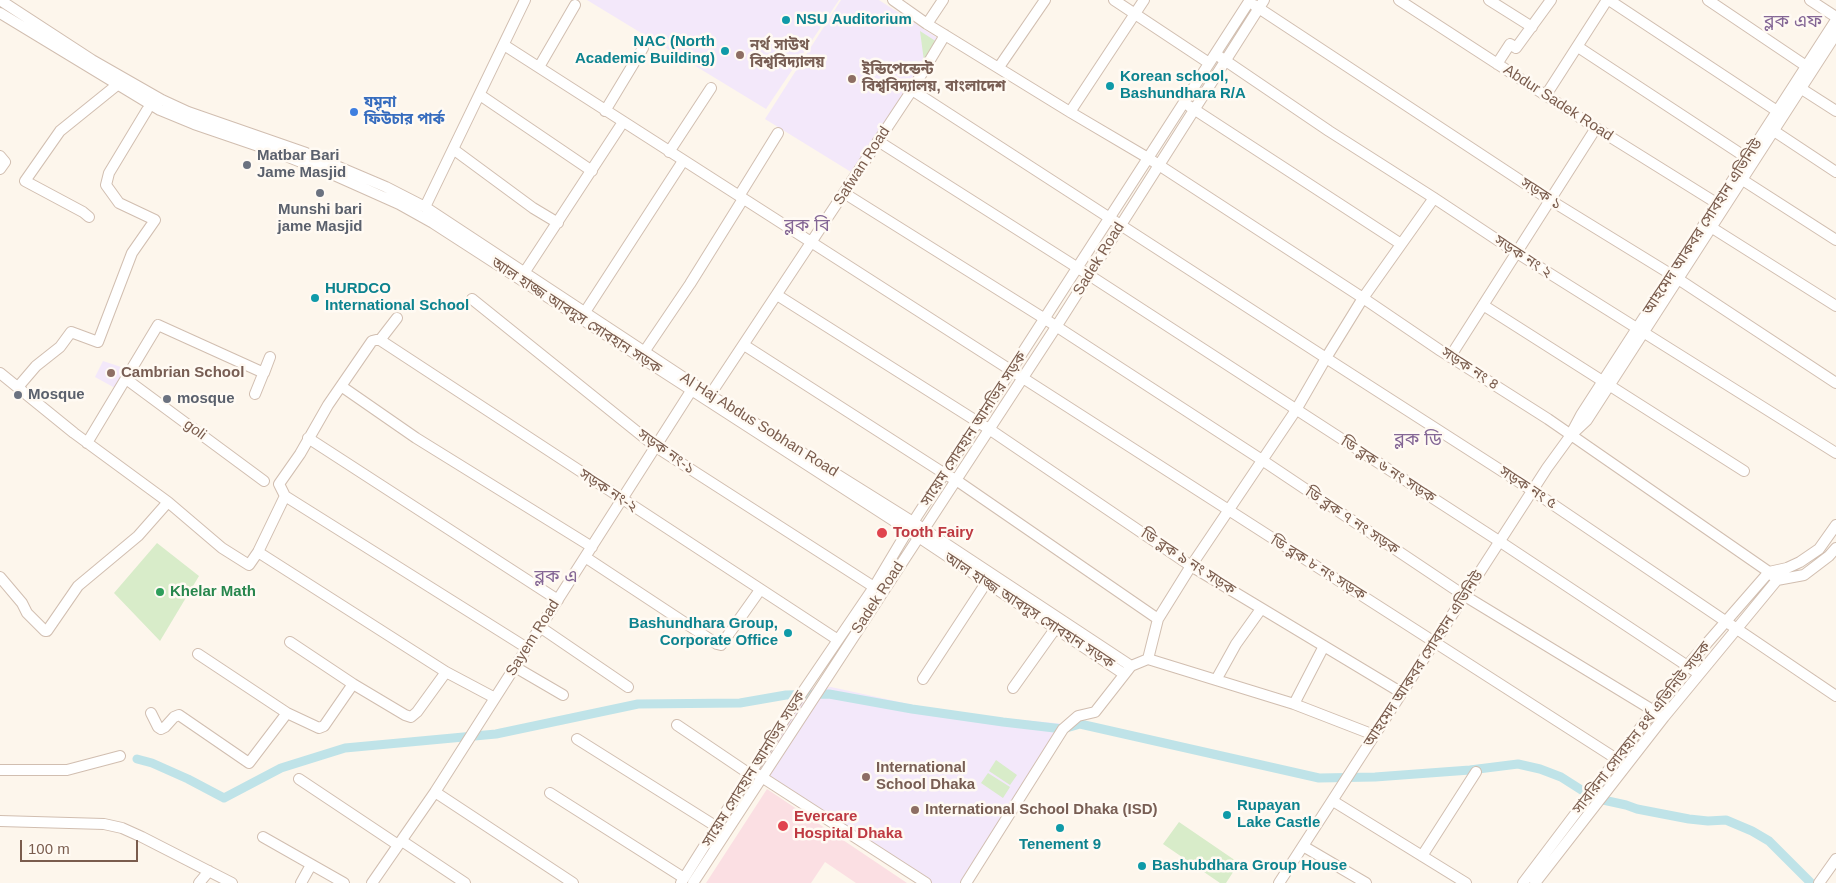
<!DOCTYPE html>
<html>
<head>
<meta charset="utf-8">
<style>
	body { margin:0 }
	#map { position:relative; width:1836px; height:883px; overflow:hidden; background:#fdf6ec; font-family:Arial,sans-serif }
	canvas { display:block }
	.scale { position:absolute; left:20px; top:840px; width:118px; height:22px; box-sizing:border-box; border:2px solid #7a5c4d; border-top:0; padding-left:6px; font-size:15px; line-height:18px; white-space:nowrap; color:#7a5c4d; -webkit-text-stroke:4px #fffaf3; paint-order:stroke }
</style>
</head>
<body>
<div id="map">
<canvas width="1836" height="883"></canvas>
<div class="scale">100 m</div>
</div>
<script>
const g = document.querySelector('canvas').getContext('2d');
g.lineJoin = 'round';
function paint(path, color) { g.fillStyle = color; g.fill(path, 'evenodd'); }
const poly = rows => new Path2D(rows.map(r => 'M' + r).join(''));
function stroke(path, color, width, dash) { g.strokeStyle = color; g.lineWidth = width; g.lineCap = dash ? 'butt' : 'round'; g.setLineDash(dash || []); g.stroke(path); }
function drawText(font, color, halo, rows, align = 'center') {
  g.font = font + ' Arial,"Noto Sans Bengali",sans-serif'; g.lineWidth = 5; g.setLineDash([]); g.textBaseline = 'middle'; g.strokeStyle = halo; g.fillStyle = color; for (const [text, x, y, turn = 0] of rows) {
    g.save(); g.translate(x, y); g.rotate((+turn || 0) * Math.PI / 180); g.textAlign = isNaN(turn) ? turn : align; if (halo) g.strokeText(text, 0, 0); g.fillText(text, 0, 0); g.restore();
  }
}
const education = poly([
	[587,0,839,0,766,109],
	[841,0,879,0,939,39,851,172,765,119],
	[103,361,127,369,115,388,95,377],
	[831,687,950,713,1065,724,966,883,927,883,756,770,807,688]
]);
const medical = poly([
	[767,789,907,883,856,883,825,862,811,883,706,883]
]);
const green = poly([
	[920,31,937,42,924,61],
	[157,543,199,576,160,641,114,593],
	[996,760,1017,775,1010,785,989,771],
	[988,773,1010,787,1003,798,981,783],
	[1179,822,1239,863,1226,883,1220,883,1163,844]
]);
const canal = poly([
	[137,759,152,763,188,779,224,798,281,768,345,748,496,734,638,704,740,703,786,695,829,694,912,709,1003,722,1063,729,1080,724,1319,778,1375,777,1470,770,1518,764,1540,769,1561,777,1594,798,1626,805,1637,809,1689,819,1708,821,1726,820,1752,831,1769,841,1811,883]
]);
const minor = poly([
	[0,0,92,60,162,100,188,112,306,153,386,187,425,207,710,395,913,522,1131,666],
	[893,0,927,24,1070,112,1148,158,1363,298,1441,351,1548,419,1769,572,1777,580],
	[1114,0,1209,63],
	[1399,0,1596,128,1718,204],
	[1489,0,1532,27],
	[1609,0,1777,111],
	[1708,0,1806,66],
	[1810,0,1836,17],
	[1254,5,1550,200,1672,275,1836,383],
	[0,13,160,110,194,124,273,151,334,175,399,204,433,223,908,530,1124,674],
	[927,24,943,0],
	[504,45,1626,765],
	[1578,47,1747,158],
	[1220,57,1329,131,1434,198,1517,253,1836,453],
	[1497,64,1510,44,1516,48,1551,0],
	[539,67,575,5],
	[999,67,1045,0],
	[1797,86,1836,111],
	[912,90,1326,358,1296,410,1191,566,1158,619,1148,659,1131,666,1095,712,1078,716,1063,729,966,883],
	[480,95,592,171],
	[1546,95,1607,0],
	[1189,106,1401,244],
	[605,111,643,48],
	[1070,112,1144,0],
	[1768,127,1836,172],
	[878,141,1089,275,1499,541,1698,673],
	[453,149,533,208,558,223],
	[669,152,711,88],
	[0,156,5,162,0,169],
	[1738,177,1836,240],
	[844,193,1045,319,1262,460,1465,596,1664,717],
	[739,196,778,133],
	[1434,198,1363,298,1326,358,1533,491,1836,696],
	[425,207,525,0],
	[89,217,83,212,25,181,60,131,117,85],
	[1706,224,1836,306],
	[524,273,623,122],
	[777,295,989,429,1191,566,1402,693],
	[472,299,656,447,874,587],
	[1483,305,1744,471],
	[585,312,683,161],
	[397,318,380,340,376,340,372,341,328,405,300,454,279,484,285,496,527,648],
	[380,340,838,640],
	[744,345,945,474,956,480,1158,619],
	[644,352,690,284,743,199],
	[1450,357,1596,128],
	[0,373,74,433,168,502,222,548,249,565,258,552,285,496],
	[126,379,264,481],
	[341,386,416,438,592,547],
	[18,387,36,366,60,347,71,332,98,342,132,253,155,220,119,203,106,185,109,173,147,110],
	[710,395,912,90,945,35],
	[1573,430,1581,415,1836,20],
	[308,438,558,600],
	[87,443,158,325,264,373,270,357,255,394],
	[258,552,446,672,495,698],
	[585,557,717,644,721,645,760,590],
	[0,577,22,603,27,613,45,631,47,631,78,586,138,536,168,502],
	[540,627,628,687],
	[290,642,353,684,405,715,411,717,417,712,446,672],
	[198,654,287,713,319,728,324,726,353,684],
	[1148,659,1294,704,1374,735],
	[515,667,563,695],
	[923,679,986,583],
	[1216,680,1236,644,1261,609],
	[1013,688,1055,629],
	[1294,704,1324,646],
	[151,713,158,727,161,729,165,727,174,717,179,715,249,763,287,713],
	[677,725,751,775],
	[577,739,717,827],
	[0,770,67,770,120,756],
	[757,774,926,883],
	[299,779,398,845],
	[435,792,573,883],
	[550,793,684,878],
	[1333,801,1466,883],
	[0,821,104,824,122,828,142,837,232,883],
	[263,837,344,883],
	[402,841,465,883],
	[1303,846,1366,883],
	[1422,856,1476,772],
	[199,883,209,871],
	[301,883,311,865],
	[372,883,435,792,691,391],
	[681,883,789,712,874,587,908,530,1250,0],
	[693,883,1056,327,1264,0],
	[1279,883,1547,468,1571,435,1587,420,1836,34],
	[1523,883,1687,666,1769,572,1787,568,1800,562,1819,549,1836,525],
	[1535,883,1664,717,1777,580,1804,575,1829,556,1836,548],
	[1819,883,1836,859]
]);
const markers = [
	[786,20,5,"#0f9aa8"],
	[725,51,5,"#0f9aa8"],
	[740,55,5,"#8d6e63"],
	[852,79,5,"#8d6e63"],
	[1110,86,5,"#0f9aa8"],
	[354,112,5,"#3f7fe0"],
	[247,165,5,"#6b7280"],
	[320,193,5,"#6b7280"],
	[315,298,5,"#0f9aa8"],
	[111,373,5,"#8d6e63"],
	[18,395,5,"#6b7280"],
	[167,399,5,"#6b7280"],
	[882,533,6,"#e0444e"],
	[160,592,5,"#2e9e5b"],
	[788,633,5,"#0f9aa8"],
	[866,777,5,"#8d6e63"],
	[915,810,5,"#8d6e63"],
	[1227,815,5,"#0f9aa8"],
	[783,826,6,"#e0444e"],
	[1060,828,5,"#0f9aa8"],
	[1142,866,5,"#0f9aa8"]
];
const cultureNames = [
	["NSU Auditorium",796,20],
	["NAC (North",715,42,"right"],
	["Academic Building)",715,59,"right"],
	["Korean school,",1120,77],
	["Bashundhara R/A",1120,94],
	["HURDCO",325,289],
	["International School",325,306],
	["Bashundhara Group,",778,624,"right"],
	["Corporate Office",778,641,"right"],
	["Rupayan",1237,806],
	["Lake Castle",1237,823],
	["Tenement 9",1060,845,"center"],
	["Bashubdhara Group House",1152,866]
];
const educationNames = [
	["নর্থ সাউথ",750,46],
	["বিশ্ববিদ্যালয়",750,63],
	["ইন্ডিপেন্ডেন্ট",862,70],
	["বিশ্ববিদ্যালয়, বাংলাদেশ",862,87],
	["Cambrian School",121,373],
	["International",876,768],
	["School Dhaka",876,785],
	["International School Dhaka (ISD)",925,810]
];
const shopNames = [
	["যমুনা",364,103],
	["ফিউচার পার্ক",364,120]
];
const streetNames = [
	["Abdur Sadek Road",1558,103,33],
	["Safwan Road",862,166,-57],
	["সড়ক ১",1541,194,33],
	["আহমেদ আকবর সোবহান এভিনিউ",1703,227,-57],
	["সড়ক নং ২",1523,257,33],
	["Sadek Road",1099,259,-58],
	["আল হাজ্জ আবদুস সোবহান সড়ক",576,316,33],
	["সড়ক নং ৪",1470,369,33],
	["Al Haj Abdus Sobhan Road",759,425,32],
	["সায়েম সোবহান আনভির সড়ক",974,429,-57],
	["goli",195,430,36],
	["সড়ক নং-১",666,452,35],
	["ডি ব্লক ৬ নং সড়ক",1388,470,33],
	["সড়ক নং ৫",1528,488,33],
	["সড়ক নং-২",608,491,33],
	["ডি ব্লক ৭ নং সড়ক",1352,521,34],
	["ডি ব্লক ৯ নং সড়ক",1188,562,33],
	["ডি ব্লক ৮ নং সড়ক",1318,568,32],
	["Sadek Road",878,598,-57],
	["আল হাজ্জ আবদুস সোবহান সড়ক",1029,611,33],
	["Sayem Road",533,638,-58],
	["আহমেদ আকবর সোবহান এভিনিউ",1424,659,-57],
	["সাবরিনা সোবহান ৪র্থ এভিনিউ সড়ক",1642,728,-52],
	["সায়েম সোবহান আনভির সড়ক",754,769,-58]
];
const worshipNames = [
	["Matbar Bari",257,156],
	["Jame Masjid",257,173],
	["Munshi bari",320,210,"center"],
	["jame Masjid",320,227,"center"],
	["Mosque",28,395],
	["mosque",177,399]
];
const healthNames = [
	["Tooth Fairy",893,533],
	["Evercare",794,817],
	["Hospital Dhaka",794,834]
];
const leisureNames = [
	["Khelar Math",170,592]
];
const quarterNames = [
	["ব্লক এফ",1793,22],
	["ব্লক বি",807,226],
	["ব্লক ডি",1418,440],
	["ব্লক এ",556,577]
];
paint(education, '#f3e8fa');
paint(medical, '#fbdfe3');
paint(green, '#d8ecc9');
stroke(canal, '#bfe3e8', 9);
stroke(minor, '#d1beb0', 12);
stroke(minor, '#fff', 10);
for (const [x, y, r, color] of markers) { const dot = new Path2D(); dot.arc(x, y, r, 0, 2 * Math.PI); g.fillStyle = color; g.fill(dot); stroke(dot, '#fffaf3', 2); }
drawText('bold 15px', '#0d838f', '#fffaf3', cultureNames, 'left');
drawText('bold 15px', '#785e54', '#fffaf3', educationNames, 'left');
drawText('bold 15px', '#366cbe', '#fffaf3', shopNames, 'left');
drawText('15px', '#7a5c4d', '#fffaf3', streetNames);
drawText('bold 15px', '#5b616d', '#fffaf3', worshipNames, 'left');
drawText('bold 15px', '#be3a42', '#fffaf3', healthNames, 'left');
drawText('bold 15px', '#27864d', '#fffaf3', leisureNames, 'left');
drawText('18px', '#846695', '#fffaf3', quarterNames);
</script>
</body>
</html>
